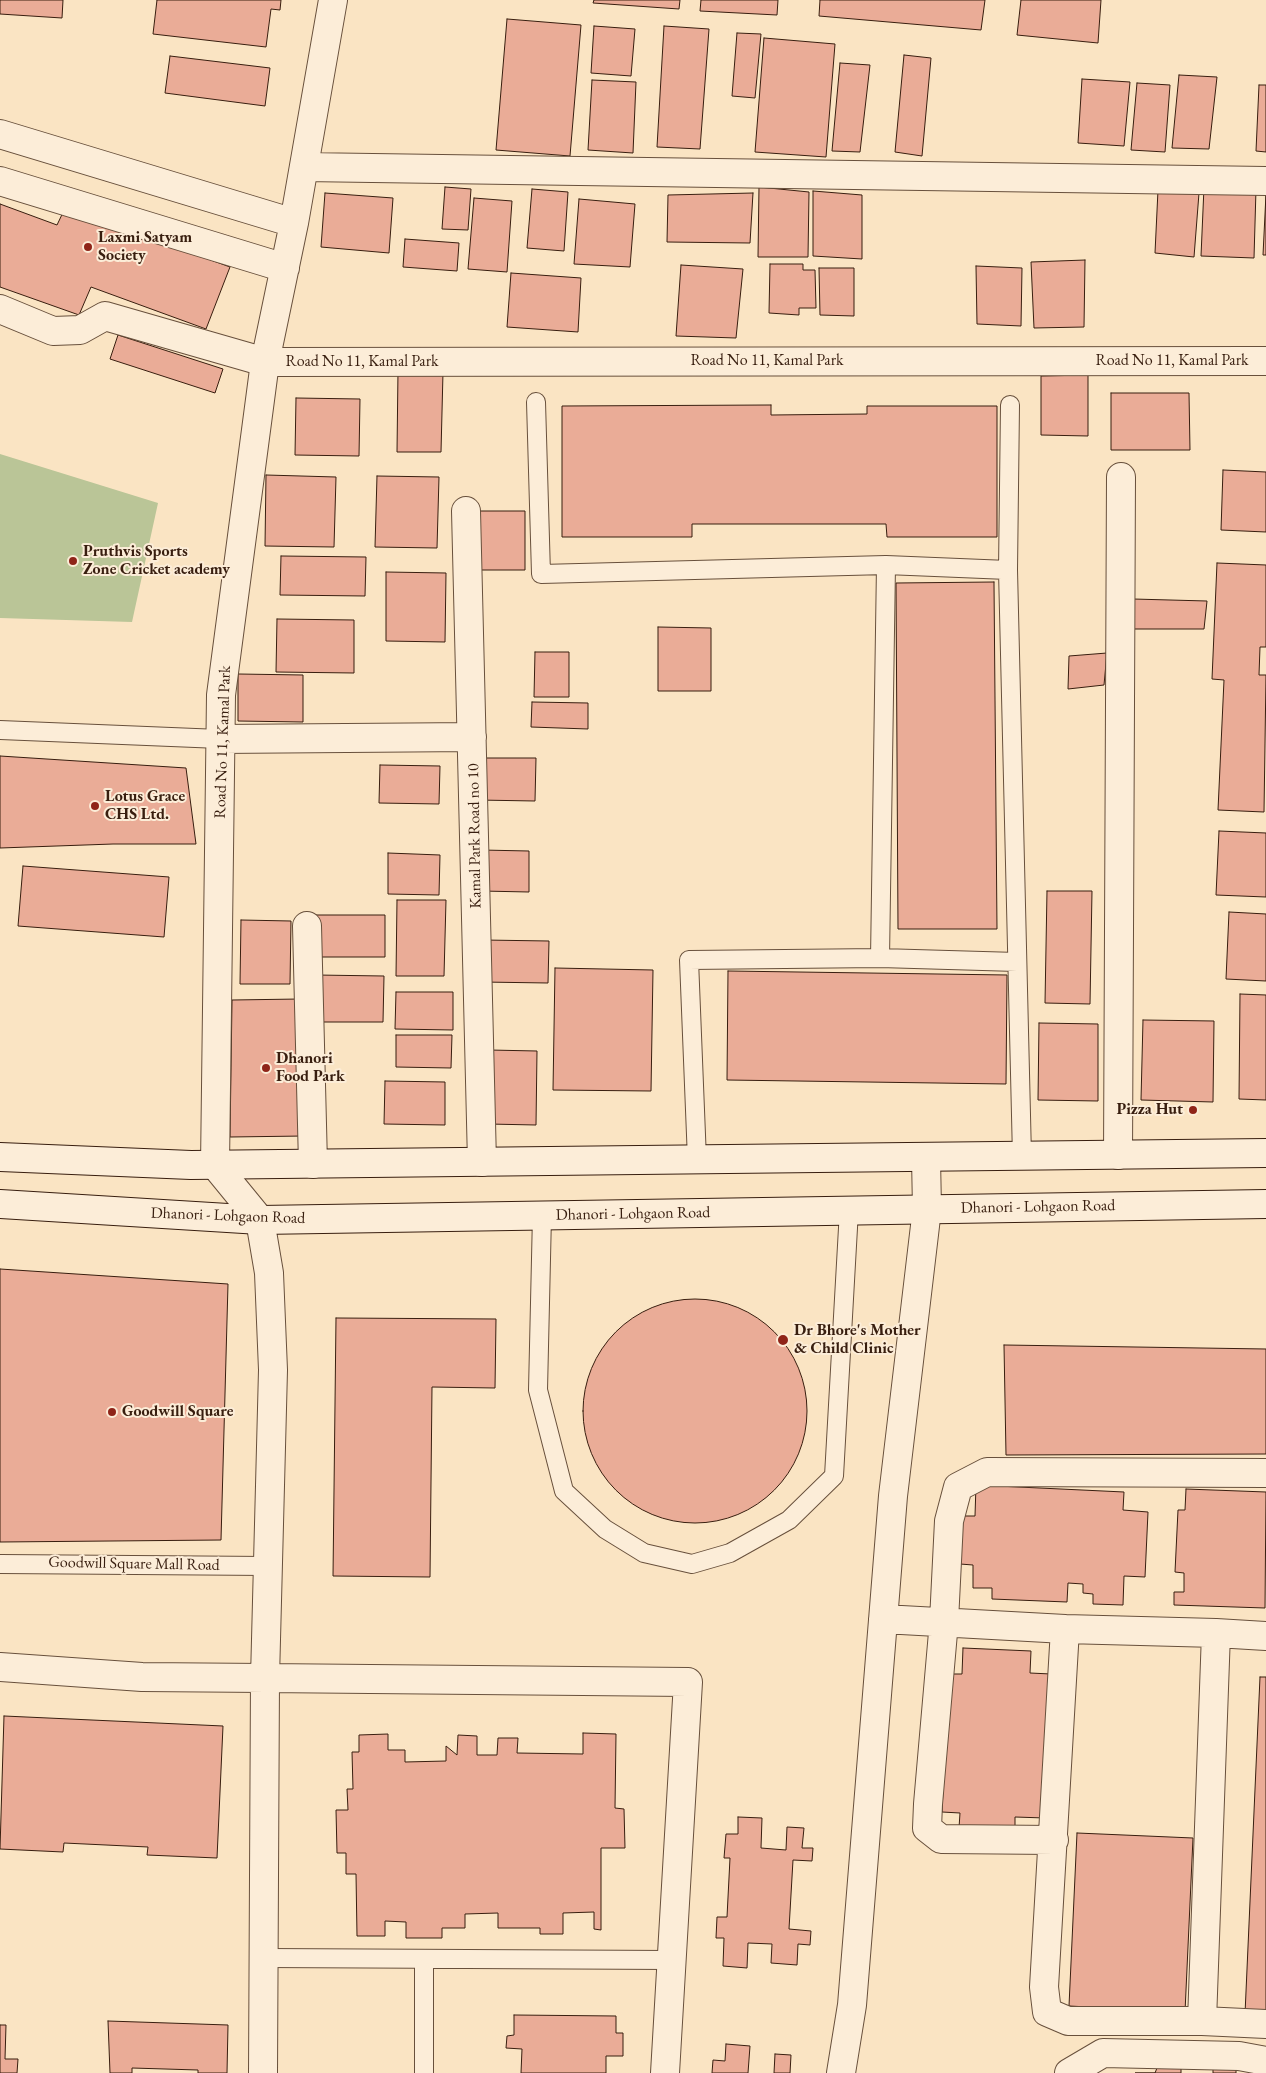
<!DOCTYPE html>
<html>
<head>
<meta charset="utf-8">
<style>
	body { margin:0 }
	canvas { display:block; background:#fae4c3 }
</style>
</head>
<body>
<canvas width="1266" height="2073"></canvas>
<script>
const g = document.querySelector('canvas').getContext('2d');
g.lineJoin = 'round';
function paint(path, color) { g.fillStyle = color; g.fill(path, 'evenodd'); }
const poly = rows => new Path2D(rows.map(r => 'M' + r).join(''));
function stroke(path, color, width, dash) { g.strokeStyle = color; g.lineWidth = width; g.lineCap = dash ? 'butt' : 'round'; g.setLineDash(dash || []); g.stroke(path); }
function drawText(font, color, halo, rows, align = 'center') {
  g.font = font + ' "EB Garamond",serif'; g.lineWidth = 4; g.setLineDash([]); g.textBaseline = 'middle'; g.strokeStyle = halo; g.fillStyle = color; for (const [text, x, y, turn = 0] of rows) {
    g.save(); g.translate(x, y); g.rotate((+turn || 0) * Math.PI / 180); g.textAlign = isNaN(turn) ? turn : align; if (halo) g.strokeText(text, 0, 0); g.fillText(text, 0, 0); g.restore();
  }
}
const green = poly([
	[0,454,158,503,132,622,0,618]
]);
const building = poly([
	[0,0,63,0,62,18,0,14,0,0],
	[157,0,281,0,280,10,271,9,266,47,153,34,157,0],
	[594,0,680,0,679,9,593,3,594,0],
	[701,0,778,0,777,15,700,11,701,0],
	[820,0,985,0,981,30,819,16,820,0],
	[1021,0,1101,0,1098,43,1017,35,1021,0],
	[507,19,581,25,570,156,496,150,507,19],
	[594,26,635,29,631,76,591,73,594,26],
	[664,26,709,29,700,149,657,147,664,26],
	[737,33,761,34,755,98,732,96,737,33],
	[764,38,835,44,826,157,755,152,764,38],
	[904,55,931,58,922,156,895,152,904,55],
	[170,56,270,68,265,106,165,93,170,56],
	[840,63,870,65,860,152,832,151,840,63],
	[1179,75,1217,77,1209,149,1172,148,1179,75],
	[1082,79,1130,82,1124,146,1078,143,1082,79],
	[592,80,636,82,633,153,588,150,592,80],
	[1137,83,1170,85,1165,152,1131,150,1137,83],
	[1259,85,1266,85,1266,152,1256,151,1259,85],
	[445,187,471,189,468,230,442,229,445,187],
	[759,187,809,192,808,257,758,257,759,187],
	[1204,187,1256,189,1254,258,1201,256,1204,187],
	[532,189,568,192,564,251,527,248,532,189],
	[1158,190,1199,193,1194,257,1155,253,1158,190],
	[813,191,862,195,862,259,813,256,813,191],
	[325,193,393,198,389,253,321,247,325,193],
	[753,193,750,243,667,242,668,195,753,193],
	[1266,194,1266,255,1263,255,1266,194],
	[474,198,512,201,507,272,468,269,474,198],
	[579,199,635,204,630,267,574,264,579,199],
	[0,204,57,225,67,204,121,227,230,267,206,329,91,287,79,315,0,287,0,204],
	[405,239,459,243,457,271,403,267,405,239],
	[1085,260,1084,327,1034,328,1031,262,1085,260],
	[770,264,803,264,803,270,815,270,816,308,799,308,799,315,769,313,770,264],
	[681,265,743,269,736,338,676,336,681,265],
	[976,266,1022,268,1021,326,977,324,976,266],
	[819,268,854,268,854,316,820,315,819,268],
	[511,273,581,278,578,332,507,327,511,273],
	[118,335,223,369,215,393,110,359,118,335],
	[398,371,443,372,441,452,397,452,398,371],
	[1088,375,1088,436,1041,435,1041,376,1088,375],
	[1111,393,1189,393,1190,450,1111,450,1111,393],
	[296,398,360,399,359,456,295,455,296,398],
	[771,405,771,415,867,414,867,406,997,406,997,537,887,537,886,524,692,524,692,537,562,537,562,406,771,405],
	[1223,470,1266,472,1266,532,1221,530,1223,470],
	[266,475,336,477,334,547,265,546,266,475],
	[377,476,439,477,437,548,375,547,377,476],
	[471,511,525,511,525,570,471,570,471,511],
	[281,556,366,557,365,596,280,595,281,556],
	[1217,563,1266,565,1266,647,1260,647,1259,675,1266,675,1264,812,1218,810,1224,680,1212,679,1217,563],
	[386,572,446,573,445,642,386,641,386,572],
	[994,582,997,929,898,929,896,583,994,582],
	[1133,599,1207,601,1204,629,1131,629,1133,599],
	[277,619,354,620,354,673,276,672,277,619],
	[658,627,711,628,711,691,658,691,658,627],
	[535,652,569,652,569,697,534,697,535,652],
	[1107,653,1104,685,1068,689,1069,656,1107,653],
	[238,674,303,675,303,722,238,721,238,674],
	[532,702,588,703,588,729,531,727,532,702],
	[0,756,186,768,196,844,113,844,0,848,0,756],
	[478,758,536,758,535,801,477,800,478,758],
	[380,765,440,766,439,804,379,803,380,765],
	[1219,831,1266,833,1266,897,1216,895,1219,831],
	[481,850,529,851,529,892,481,891,481,850],
	[388,853,440,855,439,895,388,894,388,853],
	[23,866,169,877,164,937,18,926,23,866],
	[1047,891,1092,891,1090,1004,1045,1003,1047,891],
	[397,900,446,900,444,976,396,976,397,900],
	[1229,912,1266,914,1266,981,1226,979,1229,912],
	[316,915,385,915,385,957,315,957,316,915],
	[241,920,291,921,290,984,240,984,241,920],
	[483,940,549,941,548,983,482,982,483,940],
	[555,968,653,970,651,1091,553,1090,555,968],
	[728,971,1007,975,1006,1084,727,1080,728,971],
	[316,975,384,976,383,1022,315,1022,316,975],
	[396,992,453,992,453,1030,395,1029,396,992],
	[1240,994,1266,995,1266,1100,1239,1099,1240,994],
	[300,999,304,1136,230,1137,232,1000,300,999],
	[1143,1020,1214,1021,1213,1102,1141,1100,1143,1020],
	[1039,1023,1098,1024,1098,1101,1038,1100,1039,1023],
	[396,1035,452,1035,451,1068,396,1067,396,1035],
	[489,1050,537,1051,536,1125,488,1124,489,1050],
	[385,1081,445,1082,445,1125,384,1124,385,1081],
	[0,1269,228,1284,221,1540,0,1542,0,1269],
	'583 1411a112 112 0 1 1 224 0a112 112 0 1 1-224 0Z',
	[336,1318,496,1319,495,1388,432,1387,430,1577,333,1576,336,1318],
	[1004,1345,1266,1349,1266,1454,1006,1455,1004,1345],
	[976,1485,1124,1492,1123,1510,1148,1512,1145,1577,1124,1576,1123,1605,1093,1604,1093,1594,1083,1593,1083,1584,1068,1583,1067,1602,992,1599,992,1588,973,1588,973,1565,960,1564,962,1516,975,1516,976,1485],
	[1186,1489,1266,1492,1265,1608,1174,1605,1174,1592,1184,1592,1184,1573,1175,1572,1178,1510,1185,1510,1186,1489],
	[963,1648,1031,1651,1030,1673,1051,1674,1045,1818,1015,1817,1015,1830,959,1828,960,1813,942,1812,948,1674,962,1674,963,1648],
	[1260,1677,1266,1677,1266,2015,1245,2014,1260,1677],
	[4,1716,223,1726,217,1858,147,1855,148,1847,64,1843,63,1852,0,1849,4,1716],
	[583,1733,616,1734,615,1808,624,1809,625,1848,601,1848,601,1930,594,1929,594,1912,563,1913,563,1934,540,1934,540,1928,498,1928,498,1913,465,1914,465,1928,442,1928,442,1938,406,1938,406,1922,385,1921,385,1936,357,1936,356,1874,346,1874,346,1853,337,1853,336,1810,348,1810,347,1789,353,1789,352,1752,359,1752,359,1735,388,1734,388,1750,405,1750,405,1762,446,1761,446,1746,457,1755,458,1735,477,1736,477,1755,497,1755,498,1738,518,1738,517,1753,583,1754,583,1733],
	[738,1817,762,1818,761,1848,786,1850,787,1827,804,1828,802,1848,813,1848,812,1861,793,1860,789,1929,811,1931,810,1945,798,1944,797,1965,771,1963,772,1944,748,1943,747,1968,723,1966,724,1938,716,1938,717,1917,727,1917,730,1858,724,1858,726,1834,738,1834,738,1817],
	[1077,1833,1193,1838,1185,2012,1069,2006,1077,1833],
	[514,2015,616,2016,616,2033,623,2033,623,2056,606,2056,606,2073,521,2073,522,2049,506,2048,507,2036,514,2035,514,2015],
	[108,2021,228,2025,227,2073,198,2073,198,2070,132,2068,132,2073,110,2073,108,2021],
	[0,2025,6,2025,5,2059,18,2059,17,2073,0,2073,0,2025],
	[726,2044,750,2046,748,2073,712,2073,713,2060,725,2061,726,2044],
	[775,2054,791,2055,790,2073,774,2073,775,2054],
	[1159,2063,1181,2064,1181,2073,1135,2073,1155,2073,1159,2063],
	[1213,2067,1236,2068,1236,2073,1213,2073,1213,2067]
]);
const lane = poly([
	[536,402,541,574,886,565,1008,570],
	[1010,405,1008,570,1022,1157],
	[0,730,220,739],
	[880,958,1017,962],
	[697,1160,689,960,880,958,886,565],
	[542,1215,538,1390,564,1491,605,1529,644,1553,692,1564,730,1553,789,1520,834,1476,849,1210],
	[0,1564,268,1566],
	[265,1958,671,1960],
	[424,2073,424,1960]
]);
const street = poly([
	[0,134,294,223],
	[304,167,1266,181],
	[0,181,285,268],
	[0,309,53,331,80,330,105,316,265,362,294,223,333,0],
	[466,511,482,1162],
	[220,739,472,737],
	[307,926,313,1164],
	[1118,1155,1121,477],
	[883,1619,1065,1629,1216,1633,1202,2021,1068,2021,1047,2012,1044,1987,1065,1629],
	[1216,1633,1266,1636],
	[0,1667,142,1677,265,1678,273,1370,269,1273,260,1220,215,1165,221,695,265,362,1266,361],
	[1054,1840,941,1839,927,1828,928,1804,944,1621,949,1521,958,1487,987,1472,1266,1473],
	[1202,2021,1266,2024],
	[263,2073,265,1678,688,1682,665,2073],
	[841,2073,852,2005,893,1496,927,1209,926,1158],
	[1069,2073,1103,2053,1239,2056,1266,2061]
]);
const secondary = poly([
	[0,1157,191,1165,1266,1153],
	[0,1204,260,1220,1266,1204]
]);
const markers = [
	[88,247,5,"#8f2418"],
	[73,561,5,"#8f2418"],
	[95,806,5,"#8f2418"],
	[266,1068,5,"#8f2418"],
	[1193,1110,5,"#8f2418"],
	[783,1340,6,"#8f2418"],
	[112,1412,5,"#8f2418"]
];
const poiNames = [
	["Laxmi Satyam",98,238],
	["Society",98,256],
	["Pruthvis Sports",83,552],
	["Zone Cricket academy",83,570],
	["Lotus Grace",105,797],
	["CHS Ltd.",105,815],
	["Dhanori",276,1059],
	["Food Park",276,1077],
	["Pizza Hut",1183,1110,"right"],
	["Dr Bhore's Mother",794,1331],
	["& Child Clinic",794,1349],
	["Goodwill Square",122,1412]
];
const streetNames = [
	["Road No 11, Kamal Park",767,361],
	["Road No 11, Kamal Park",1172,361],
	["Road No 11, Kamal Park",362,362],
	["Road No 11, Kamal Park",223,742,-88],
	["Kamal Park Road no 10",475,836,-91],
	["Dhanori - Lohgaon Road",1038,1207,-1],
	["Dhanori - Lohgaon Road",633,1214,-1],
	["Dhanori - Lohgaon Road",228,1216,2],
	["Goodwill Square Mall Road",134,1564,1]
];
paint(green, '#bac597');
paint(building, '#eaac97');
stroke(building, '#381e0f', 1);
stroke(lane, '#68503c', 20);
stroke(street, '#68503c', 30);
stroke(secondary, '#381e0f', 30);
stroke(lane, '#fcedd8', 18);
stroke(street, '#fcedd8', 28);
stroke(secondary, '#fcedd8', 28);
for (const [x, y, r, color] of markers) { const dot = new Path2D(); dot.arc(x, y, r, 0, 2 * Math.PI); g.fillStyle = color; g.fill(dot); stroke(dot, '#fcedd8', 2); }
drawText('bold 16px', '#381e0f', '#fcedd8', poiNames, 'left');
drawText('16px', '#381e0f', '#fcedd8', streetNames);
</script>
</body>
</html>
